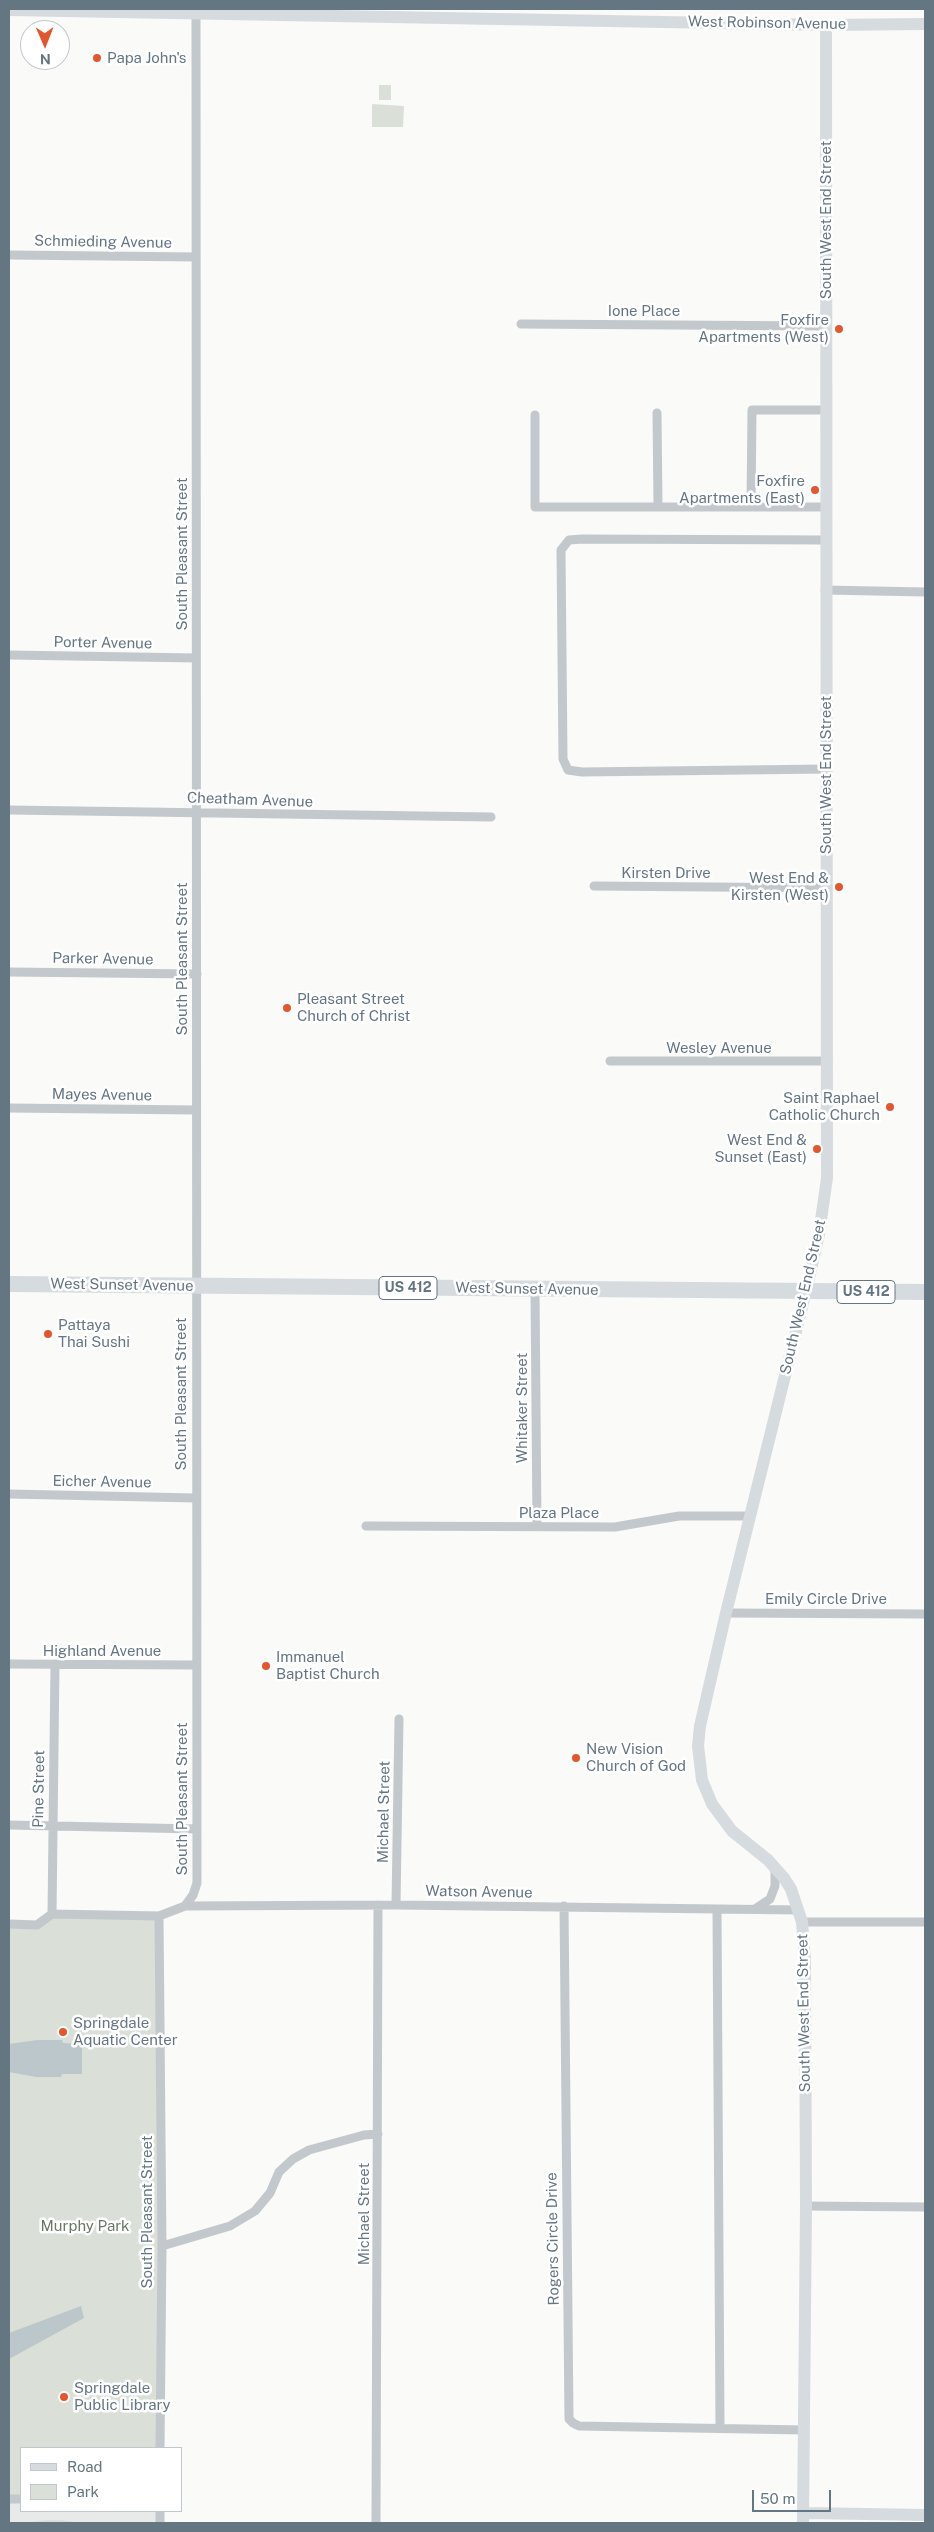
<!DOCTYPE html>
<html>
<head>
<meta charset="utf-8">
<style>
	body { margin:0 }
	#map { position:relative; width:934px; height:2532px; overflow:hidden; background:#fafaf8; font-family:"Public Sans",sans-serif }
	canvas { display:block }
	.frame { position:absolute; inset:0; border:10px solid #657683; pointer-events:none }
	.legend { position:absolute; left:20px; top:2447px; width:162px; height:65px; box-sizing:border-box; background:#fff; border:1px solid #c1c8cd; margin:0; padding:6px 9px; list-style:none; font-size:15px; color:#657683 }
	.legend li { display:flex; align-items:center; gap:10px; height:25px }
	.legend b { width:25px; border:1px solid #c1c8cd }
	.north { position:absolute; left:20px; top:20px; width:50px; height:50px; box-sizing:border-box; background:#fff; border:1px solid #c1c8cd; border-radius:50%; rotate:179deg; font-size:14px; font-weight:700; line-height:20px; text-align:center; color:#657683 }
	.north::after { content:''; display:block; margin:auto; width:18px; height:22px; background:#e4572e; clip-path:polygon(50% 0,100% 100%,50% 72%,0 100%) }
	.scale { position:absolute; left:752px; top:2490px; width:79px; height:22px; box-sizing:border-box; border:2px solid #657683; border-top:0; padding-left:6px; font-size:15px; line-height:18px; white-space:nowrap; color:#657683; -webkit-text-stroke:4px #fff; paint-order:stroke }
</style>
</head>
<body>
<div id="map">
<canvas width="934" height="2532"></canvas>
<div class="frame"></div>
<ul class="legend">
<li><b style="height:6px;background:#d6dbdf"></b>Road</li>
<li><b style="height:14px;background:#dadfd7"></b>Park</li>
</ul>
<div class="north">N</div>
<div class="scale">50 m</div>
</div>
<script>
const g = document.querySelector('canvas').getContext('2d');
g.lineJoin = 'round';
function paint(path, color) { g.fillStyle = color; g.fill(path, 'evenodd'); }
const poly = rows => new Path2D(rows.map(r => 'M' + r).join(''));
function stroke(path, color, width, dash) { g.strokeStyle = color; g.lineWidth = width; g.lineCap = dash ? 'butt' : 'round'; g.setLineDash(dash || []); g.stroke(path); }
function drawText(font, color, halo, rows, align = 'center') {
  g.font = font + ' "Public Sans",sans-serif'; g.lineWidth = 5; g.setLineDash([]); g.textBaseline = 'middle'; g.strokeStyle = halo; g.fillStyle = color; for (const [text, x, y, turn = 0] of rows) {
    g.save(); g.translate(x, y); g.rotate((+turn || 0) * Math.PI / 180); g.textAlign = isNaN(turn) ? turn : align; if (halo) g.strokeText(text, 0, 0); g.fillText(text, 0, 0); g.restore();
  }
}
const built = poly([
	[9,2499,21,2499,21,2511,160,2511,160,2523,9,2523]
]);
const green = poly([
	[379,85,391,85,391,100,379,100],
	[372,104,404,106,403,127,372,127],
	[52,1914,159,1916,160,2448,21,2448,21,2499,9,2499,9,1924,37,1925],
	[47,2520,61,2520,80,2523,24,2523]
]);
const water = poly([
	[37,2040,62,2040,63,2043,82,2044,82,2074,62,2074,61,2077,36,2077,9,2072,9,2044],
	[81,2306,84,2318,9,2359,9,2333]
]);
const street = poly([
	[9,255,196,257],
	[521,324,826,326],
	[657,413,658,507],
	[535,415,535,507,825,507],
	[751,507,752,410,826,410],
	[825,540,582,539,569,540,561,550,563,759,568,770,582,772,826,769],
	[825,590,925,592],
	[9,655,196,658],
	[9,810,491,817],
	[594,886,827,888],
	[9,972,197,974],
	[610,1061,828,1061],
	[9,1108,196,1110],
	[535,1289,537,1526],
	[9,1494,195,1498],
	[366,1526,615,1527,679,1516,750,1516],
	[726,1613,925,1614],
	[9,1664,196,1665],
	[9,1825,197,1829],
	[396,1905,399,1719],
	[185,1906,193,1895,197,1883,196,10],
	[564,1906,569,2419,573,2423,579,2426,804,2430],
	[717,1909,720,2428],
	[755,1909,770,1899,775,1886,775,1868],
	[52,1914,55,1664],
	[159,1916,162,2246,160,2448],
	[802,1922,925,1922],
	[9,1924,37,1925,52,1914,159,1916,185,1906,396,1905,799,1910],
	[806,2206,925,2207],
	[162,2246,230,2226,255,2211,270,2193,279,2172,293,2159,309,2150,364,2135,378,2134],
	[9,2499,21,2499],
	[160,2523,160,2511],
	[376,2523,378,1905]
]);
const secondary = poly([
	[9,10,826,25,925,24],
	[804,2513,925,2515],
	[803,2523,806,2206,805,1960,802,1922,791,1889,784,1878,768,1860,732,1831,712,1804,702,1780,698,1746,700,1726,726,1613,806,1291,819,1234,827,1178,826,25]
]);
const highway = poly([
	[9,1284,925,1292]
]);
const markers = [
	[97,58,5,"#e4572e"],
	[839,329,5,"#e4572e"],
	[815,490,5,"#e4572e"],
	[839,887,5,"#e4572e"],
	[287,1008,5,"#e4572e"],
	[890,1107,5,"#e4572e"],
	[817,1149,5,"#e4572e"],
	[48,1334,5,"#e4572e"],
	[266,1666,5,"#e4572e"],
	[576,1758,5,"#e4572e"],
	[63,2032,5,"#e4572e"],
	[64,2397,5,"#e4572e"]
];
const shields = [
	[408,1288,58],
	[866,1292,58]
];
const shieldNames = [
	["US 412",408,1288],
	["US 412",866,1292]
];
const streetNames = [
	["West Robinson Avenue",767,23,1],
	["South West End Street",826,220,-90],
	["Schmieding Avenue",103,242,1],
	["Ione Place",644,311],
	["South Pleasant Street",182,554,-90],
	["Porter Avenue",103,643,1],
	["South West End Street",826,775,-90],
	["Cheatham Avenue",250,800,2],
	["Kirsten Drive",666,873],
	["Parker Avenue",103,959,1],
	["South Pleasant Street",182,959,-90],
	["Wesley Avenue",719,1048],
	["Mayes Avenue",102,1095,1],
	["West Sunset Avenue",122,1285,1],
	["West Sunset Avenue",527,1289,1],
	["South West End Street",803,1297,-77],
	["South Pleasant Street",181,1394,-90],
	["Whitaker Street",522,1408,-90],
	["Eicher Avenue",102,1482,1],
	["Plaza Place",559,1513],
	["Emily Circle Drive",826,1599],
	["Highland Avenue",102,1651],
	["Pine Street",39,1789,-89],
	["South Pleasant Street",182,1799,-90],
	["Michael Street",384,1812,-89],
	["Watson Avenue",479,1892,1],
	["South West End Street",804,2013,-91],
	["South Pleasant Street",147,2212,-90],
	["Michael Street",364,2214,-90],
	["Rogers Circle Drive",553,2239,-91]
];
const poiNames = [
	["Papa John's",107,58],
	["Foxfire",829,320,"right"],
	["Apartments (West)",829,337,"right"],
	["Foxfire",805,481,"right"],
	["Apartments (East)",805,498,"right"],
	["West End &",829,878,"right"],
	["Kirsten (West)",829,895,"right"],
	["Pleasant Street",297,999],
	["Church of Christ",297,1016],
	["Saint Raphael",880,1098,"right"],
	["Catholic Church",880,1115,"right"],
	["West End &",807,1140,"right"],
	["Sunset (East)",807,1157,"right"],
	["Pattaya",58,1325],
	["Thai Sushi",58,1342],
	["Immanuel",276,1657],
	["Baptist Church",276,1674],
	["New Vision",586,1749],
	["Church of God",586,1766],
	["Springdale",73,2023],
	["Aquatic Center",73,2040],
	["Springdale",74,2388],
	["Public Library",74,2405]
];
const parkNames = [
	["Murphy Park",85,2226]
];
paint(built, '#e8e9e9');
paint(green, '#dadfd7');
paint(water, '#bbc7cb');
stroke(street, '#c3c8cc', 9);
stroke(secondary, '#d6dbdf', 12);
stroke(highway, '#d6dbdf', 16);
for (const [x, y, r, color] of markers) { const dot = new Path2D(); dot.arc(x, y, r, 0, 2 * Math.PI); g.fillStyle = color; g.fill(dot); stroke(dot, '#fff', 2); }
for (const [x, y, w] of shields) { const box = new Path2D(); box.roundRect(x - w / 2, y - 11.5, w, 23, 4); g.fillStyle = '#fff'; g.fill(box); stroke(box, '#657683', 1); }
drawText('bold 14px', '#657683', null, shieldNames);
drawText('15px', '#657683', '#fff', streetNames);
drawText('15px', '#657683', '#fff', poiNames, 'left');
drawText('15px', '#687a64', '#fff', parkNames);
</script>
</body>
</html>
